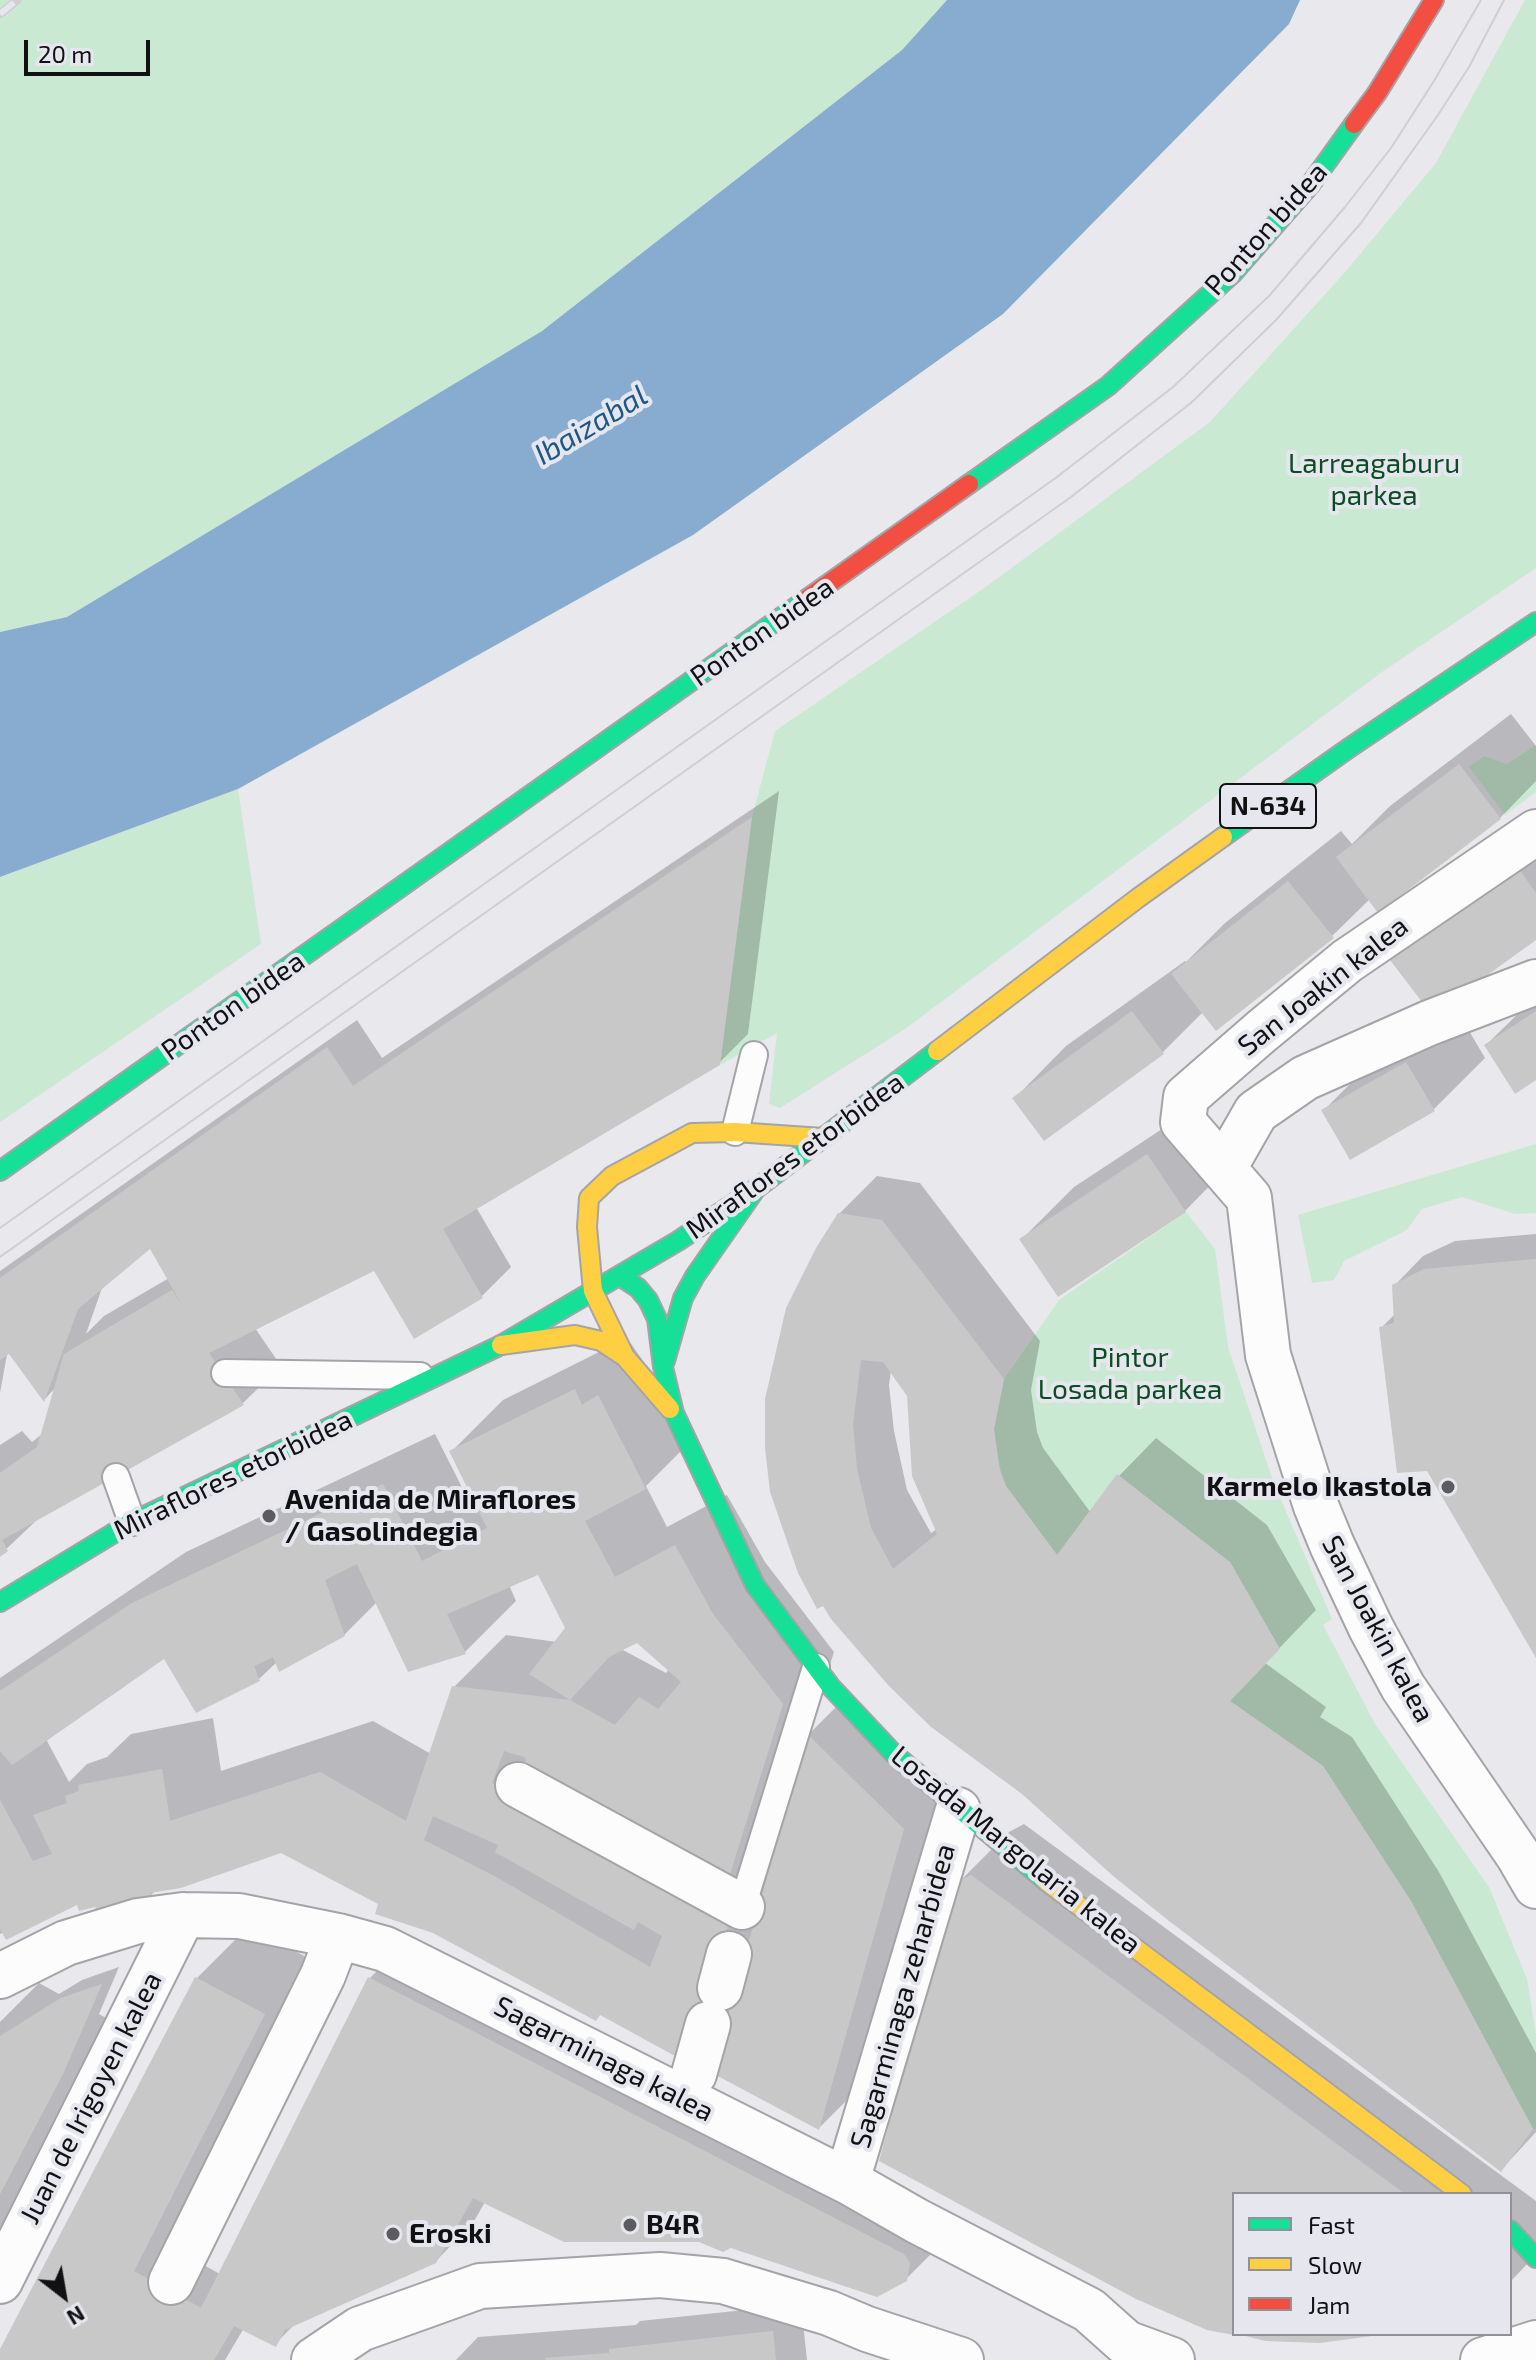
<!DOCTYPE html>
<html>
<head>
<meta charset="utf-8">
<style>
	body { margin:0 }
	#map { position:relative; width:1536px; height:2360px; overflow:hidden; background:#e8e8ed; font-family:"Exo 2",sans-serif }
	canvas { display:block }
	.legend { position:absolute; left:1232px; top:2192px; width:280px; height:144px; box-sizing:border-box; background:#e6e6ef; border:2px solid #919197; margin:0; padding:10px 14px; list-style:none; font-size:24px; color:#111114 }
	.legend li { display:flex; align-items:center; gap:16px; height:40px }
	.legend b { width:40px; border:2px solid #919197 }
	.north { position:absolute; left:24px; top:2256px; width:80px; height:80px; -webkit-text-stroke:6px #e6e6ef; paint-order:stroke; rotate:149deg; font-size:22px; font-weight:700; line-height:32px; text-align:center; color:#111114 }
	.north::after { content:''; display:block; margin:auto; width:28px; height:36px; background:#111114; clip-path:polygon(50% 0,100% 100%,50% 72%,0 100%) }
	.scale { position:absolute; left:24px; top:40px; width:126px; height:36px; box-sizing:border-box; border:4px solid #111114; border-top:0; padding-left:10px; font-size:24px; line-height:28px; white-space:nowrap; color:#111114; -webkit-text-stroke:6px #e6e6ef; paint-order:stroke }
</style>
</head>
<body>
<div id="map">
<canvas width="1536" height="2360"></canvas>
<ul class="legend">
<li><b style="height:10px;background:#16e098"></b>Fast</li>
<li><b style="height:10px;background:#ffcf43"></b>Slow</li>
<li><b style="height:10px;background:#f24e42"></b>Jam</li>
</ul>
<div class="north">N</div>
<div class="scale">20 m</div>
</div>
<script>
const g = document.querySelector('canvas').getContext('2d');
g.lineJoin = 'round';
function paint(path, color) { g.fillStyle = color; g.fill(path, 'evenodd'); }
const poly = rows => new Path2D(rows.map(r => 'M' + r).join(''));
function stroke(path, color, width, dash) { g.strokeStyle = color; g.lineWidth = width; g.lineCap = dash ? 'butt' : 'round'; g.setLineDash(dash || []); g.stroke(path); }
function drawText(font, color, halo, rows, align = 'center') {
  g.font = font + ' "Exo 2",sans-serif'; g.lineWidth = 8; g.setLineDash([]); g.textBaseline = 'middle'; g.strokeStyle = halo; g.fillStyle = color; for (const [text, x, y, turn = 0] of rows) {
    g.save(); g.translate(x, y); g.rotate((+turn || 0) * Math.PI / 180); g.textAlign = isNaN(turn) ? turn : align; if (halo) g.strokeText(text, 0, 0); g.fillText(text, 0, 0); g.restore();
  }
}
const green = poly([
	[0,0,947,0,902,50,542,331,67,617,0,632],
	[1525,0,1536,0,1536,568,1382,672,905,1029,780,1108,769,1104,777,1033,720,1065,752,817,775,731,987,586,1210,422,1346,271,1436,163],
	[1536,745,1536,792,1505,815,1469,767,1484,756,1507,764],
	[238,789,261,944,0,1122,0,877],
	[1536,1144,1536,1213,1515,1214,1462,1197,1422,1209,1407,1230,1344,1261,1334,1280,1312,1283,1298,1215],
	[1186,1212,1215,1249,1228,1347,1273,1481,1332,1619,1323,1625,1375,1724,1489,1887,1527,1979,1536,2035,1536,2129,1533,2129,1411,1901,1323,1766,1230,1701,1280,1649,1230,1562,1057,1555,1006,1486,996,1455,994,1429,1004,1379,1059,1300]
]);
const water = poly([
	[947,0,1300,0,1289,24,1003,314,693,535,238,789,0,877,0,632,67,617,542,331,902,50]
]);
const shadow = poly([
	[1511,714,1536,746,1536,781,1500,818,1370,899,1332,936,1203,1012,1162,1053,1015,1098,1066,1046,1185,961,1186,962,1225,923,1341,831,1352,844,1390,806],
	[779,791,748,1034,718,1064,476,1207,511,1267,482,1296,374,1268,255,1328,281,1366,243,1403,40,1517,0,1555,0,1445,22,1431,32,1442,42,1434,56,1387,45,1399,8,1349,0,1393,0,1271,357,1020,382,1058],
	[151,1246,169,1278,104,1316,86,1334,103,1285],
	[1536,842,1536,937,1393,960,1444,909],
	[1536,996,1536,1078,1486,1045],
	[1458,1012,1485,1058,1434,1109,1324,1110,1375,1059],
	[1200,1104,1236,1159,1185,1211,1022,1239,1074,1187],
	[877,1176,920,1183,1040,1341,1031,1390,1037,1432,1043,1448,1091,1513,1119,1476,1156,1438,1267,1525,1316,1610,1265,1663,1326,1707,1320,1717,1352,1737,1439,1872,1536,2053,1536,2132,1501,2170,832,1618,839,1214],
	[891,1370,909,1395,937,1529,931,1533,907,1490,894,1431,889,1385],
	[1536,1234,1536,1653,1381,1328,1395,1314,1394,1286,1423,1256,1455,1241],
	[627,1338,696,1436,646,1486,667,1527,727,1495,765,1562,834,1652,807,1736,845,1698,940,1791,856,2091,819,2128,602,2013,281,1851,156,1890,150,1896,96,1904,79,1902,0,1934,0,1678,186,1552,435,1434,474,1511,479,1508,451,1452,503,1400],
	[539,1573,567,1628,557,1642,506,1635,454,1687,431,1754,373,1721,221,1771,213,1718,131,1734,107,1757,87,1764,69,1782,46,1739,165,1656,259,1679,277,1662,344,1635,377,1602,465,1652,516,1601,509,1585],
	[637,1641,669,1669,666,1673,621,1649],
	[782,1817,785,1818,774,1859,760,1852],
	[1024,1824,1536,2201,1536,2254,1532,2259,1510,2282,1510,2194,1234,2194,1234,2333,957,1884,1009,1832],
	[248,1927,316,1962,170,2246,220,2274,369,1979,407,1941,944,2241,906,2279,485,2202,473,2223,435,2262,296,2323,275,2344,244,2328,225,2360,0,2360,0,2353,197,1978],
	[119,1967,99,2014,113,2022,0,2239,0,2022,39,1983,59,1994,82,1980],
	[801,2304,807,2360,456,2360,478,2337,636,2325,640,2321]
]);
const building = poly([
	[1459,764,1501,819,1378,913,1336,857],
	[752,817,720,1065,443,1229,483,1298,414,1339,374,1271,209,1353,244,1405,2,1540,8,1551,0,1557,0,1473,37,1447,64,1354,172,1290,182,1305,150,1249,78,1309,44,1402,9,1354,0,1360,0,1278,327,1047,353,1086],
	[1518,868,1536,893,1536,940,1432,1015,1390,960],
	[1288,881,1334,938,1216,1031,1171,974],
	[1132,1011,1164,1054,1044,1141,1012,1098],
	[1536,1011,1536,1080,1515,1094,1484,1045],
	[1406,1062,1435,1111,1350,1160,1321,1110],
	[1147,1154,1186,1212,1058,1297,1019,1239],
	[838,1213,882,1220,1004,1379,994,1429,1000,1471,1006,1486,1057,1555,1117,1474,1230,1562,1280,1649,1230,1701,1323,1766,1411,1901,1533,2129,1501,2172,1169,1921,1112,1875,1022,1794,931,1727,889,1686,831,1619,823,1606,817,1609,798,1573,770,1492,765,1448,765,1399,786,1308,816,1248],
	[861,1360,883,1362,907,1396,912,1476,937,1534,893,1569,871,1528,857,1469,853,1424],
	[1536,1259,1536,1658,1427,1471,1397,1473,1379,1327,1394,1323,1392,1285,1424,1269],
	[575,1389,582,1405,598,1395,646,1489,585,1521,615,1577,675,1545,713,1614,783,1704,725,1890,528,1774,525,1757,504,1751,492,1783,731,1915,686,2062,600,2015,596,2021,433,1933,375,1914,378,1904,281,1853,181,1888,150,1893,151,1898,97,1911,95,1907,79,1911,77,1905,6,1940,0,1929,0,1800,33,1861,52,1854,33,1815,67,1803,65,1796,79,1791,78,1785,162,1769,170,1821,320,1772,406,1821,452,1686,570,1700,615,1725,639,1697,658,1709,681,1682,637,1643,609,1657,570,1700,529,1674,565,1628,538,1575,447,1614,466,1654,408,1672,357,1564,325,1580,345,1636,279,1672,273,1657,254,1666,260,1681,196,1713,164,1659,12,1765,0,1751,0,1691,132,1603,383,1484,422,1561,487,1528,449,1451],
	[433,1816,498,1845,495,1852,634,1930,638,1922,662,1936,650,1967,498,1878,424,1840],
	[807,1734,904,1829,819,2130,712,2073],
	[971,1875,1405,2194,1234,2194,1234,2335,1207,2330,1136,2299,879,2161,955,1883],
	[195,1977,265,2014,134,2271,201,2308,368,1977,904,2254,910,2263,907,2281,877,2297,731,2248,723,2252,699,2242,564,2242,473,2198,436,2263,285,2330,276,2347,234,2326,214,2360,0,2360,0,2349],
	[102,1984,63,2074,0,2194,0,2036,61,1998],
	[773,2331,776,2360,545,2360,545,2358,609,2353,609,2349],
	[1238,2334,1372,2334,1372,2336,1320,2343,1265,2341]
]);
const lane = poly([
	[735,1132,754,1055],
	[225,1373,420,1376],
	[116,1477,132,1522],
	[742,1907,816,1667]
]);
const street = poly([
	[1536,832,1347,961,1262,1031,1186,1097,1183,1122,1249,1198,1268,1355,1316,1506,1332,1545,1371,1628,1403,1687,1518,1855,1536,1886],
	[1224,1168,1256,1112,1305,1078,1429,1023,1536,982],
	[518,1785,742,1907],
	[0,1976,66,1943,138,1921,183,1915,239,1916,338,1936,385,1949,847,2181,917,2221,1089,2310,1126,2343,1172,2360],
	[720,1988,729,1954],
	[694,2074,708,2024],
	[847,2181,958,1810],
	[0,2281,183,1915],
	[171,2282,323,1975,338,1936],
	[314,2360,360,2329,480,2286,660,2275,723,2281,829,2313,867,2329,961,2360],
	[1483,2360,1536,2343]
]);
const fast = poly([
	[969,484,1108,386,1233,273,1310,185,1354,124],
	[1223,837,1349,748,1536,622],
	[0,1171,807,599],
	[620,1276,638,1288,648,1300,657,1319,663,1367,674,1413,755,1585,831,1687,894,1754,1046,1881],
	[665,1361,683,1298,695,1276,755,1190],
	[0,1602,132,1522,501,1345,678,1241,757,1188,937,1051],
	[1510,2230,1536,2258]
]);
const slow = poly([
	[937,1051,1138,898,1223,837],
	[501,1345,575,1335,601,1341,625,1357],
	[670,1409,625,1357,593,1291,587,1227,589,1198,612,1176,692,1133,735,1132,823,1138],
	[1046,1881,1462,2194]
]);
const jam = poly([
	[1354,124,1377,93,1434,0],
	[807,599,969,484]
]);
const tram = poly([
	[0,1228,1057,477,1173,387,1269,296,1345,207,1391,148,1434,81,1481,0],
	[0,1257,1071,497,1192,402,1277,319,1361,223,1438,115,1469,67,1504,0]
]);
const rail = poly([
	[0,14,17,0]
]);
const markers = [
	[1448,1487,8,"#5c5c60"],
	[269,1516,8,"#5c5c60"],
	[630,2225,8,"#5c5c60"],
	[393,2234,8,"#5c5c60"]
];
const shields = [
	[1268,806,96]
];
const shieldNames = [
	["N-634",1268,806]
];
const streetNames = [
	["Ponton bidea",1266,229,-48],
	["Ponton bidea",762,632,-35],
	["San Joakin kalea",1323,986,-38],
	["Ponton bidea",233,1006,-35],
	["Miraflores etorbidea",795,1156,-36],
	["Miraflores etorbidea",233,1475,-26],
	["San Joakin kalea",1378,1629,62],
	["Losada Margolaria kalea",1016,1850,39],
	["Sagarminaga zeharbidea",903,1996,-74],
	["Sagarminaga kalea",604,2059,27],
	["Juan de Irigoyen kalea",91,2098,-63]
];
const parkNames = [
	["Larreagaburu",1374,464],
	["parkea",1374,496],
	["Pintor",1130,1358],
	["Losada parkea",1130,1390]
];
const poiNames = [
	["Karmelo Ikastola",1432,1487,"right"],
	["Avenida de Miraflores",285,1500],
	["/ Gasolindegia",285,1532],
	["B4R",646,2225],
	["Eroski",409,2234]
];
const waterNames = [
	["Ibaizabal",591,425,-31]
];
paint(green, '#cae9d2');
paint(water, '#88accf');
paint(shadow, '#0003');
paint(building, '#c9c8c9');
stroke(lane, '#a4a4a8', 30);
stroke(street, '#a4a4a8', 48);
stroke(fast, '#a4a4a8', 22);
stroke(slow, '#a4a4a8', 22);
stroke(jam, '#a4a4a8', 22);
stroke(lane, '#fcfcfc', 26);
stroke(street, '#fcfcfc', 44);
stroke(fast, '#16e098', 18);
stroke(slow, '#ffcf43', 18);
stroke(jam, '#f24e42', 18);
stroke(tram, '#cfcfd0', 2);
stroke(rail, '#cfcfd0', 9);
stroke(rail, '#e6e6ef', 6, [18]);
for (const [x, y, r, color] of markers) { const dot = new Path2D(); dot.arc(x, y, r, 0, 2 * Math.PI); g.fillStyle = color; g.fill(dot); stroke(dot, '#e6e6ef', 3); }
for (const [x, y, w] of shields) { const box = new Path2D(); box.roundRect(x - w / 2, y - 22, w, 44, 6); g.fillStyle = '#e6e6ef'; g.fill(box); stroke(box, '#111114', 2); }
drawText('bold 26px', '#111114', null, shieldNames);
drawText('28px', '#111114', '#e6e6ef', streetNames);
drawText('28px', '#0a4d21', '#e6e6ef', parkNames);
drawText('bold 28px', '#111114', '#e6e6ef', poiNames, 'left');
drawText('italic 30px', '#1d5786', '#e6e6ef', waterNames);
</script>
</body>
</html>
